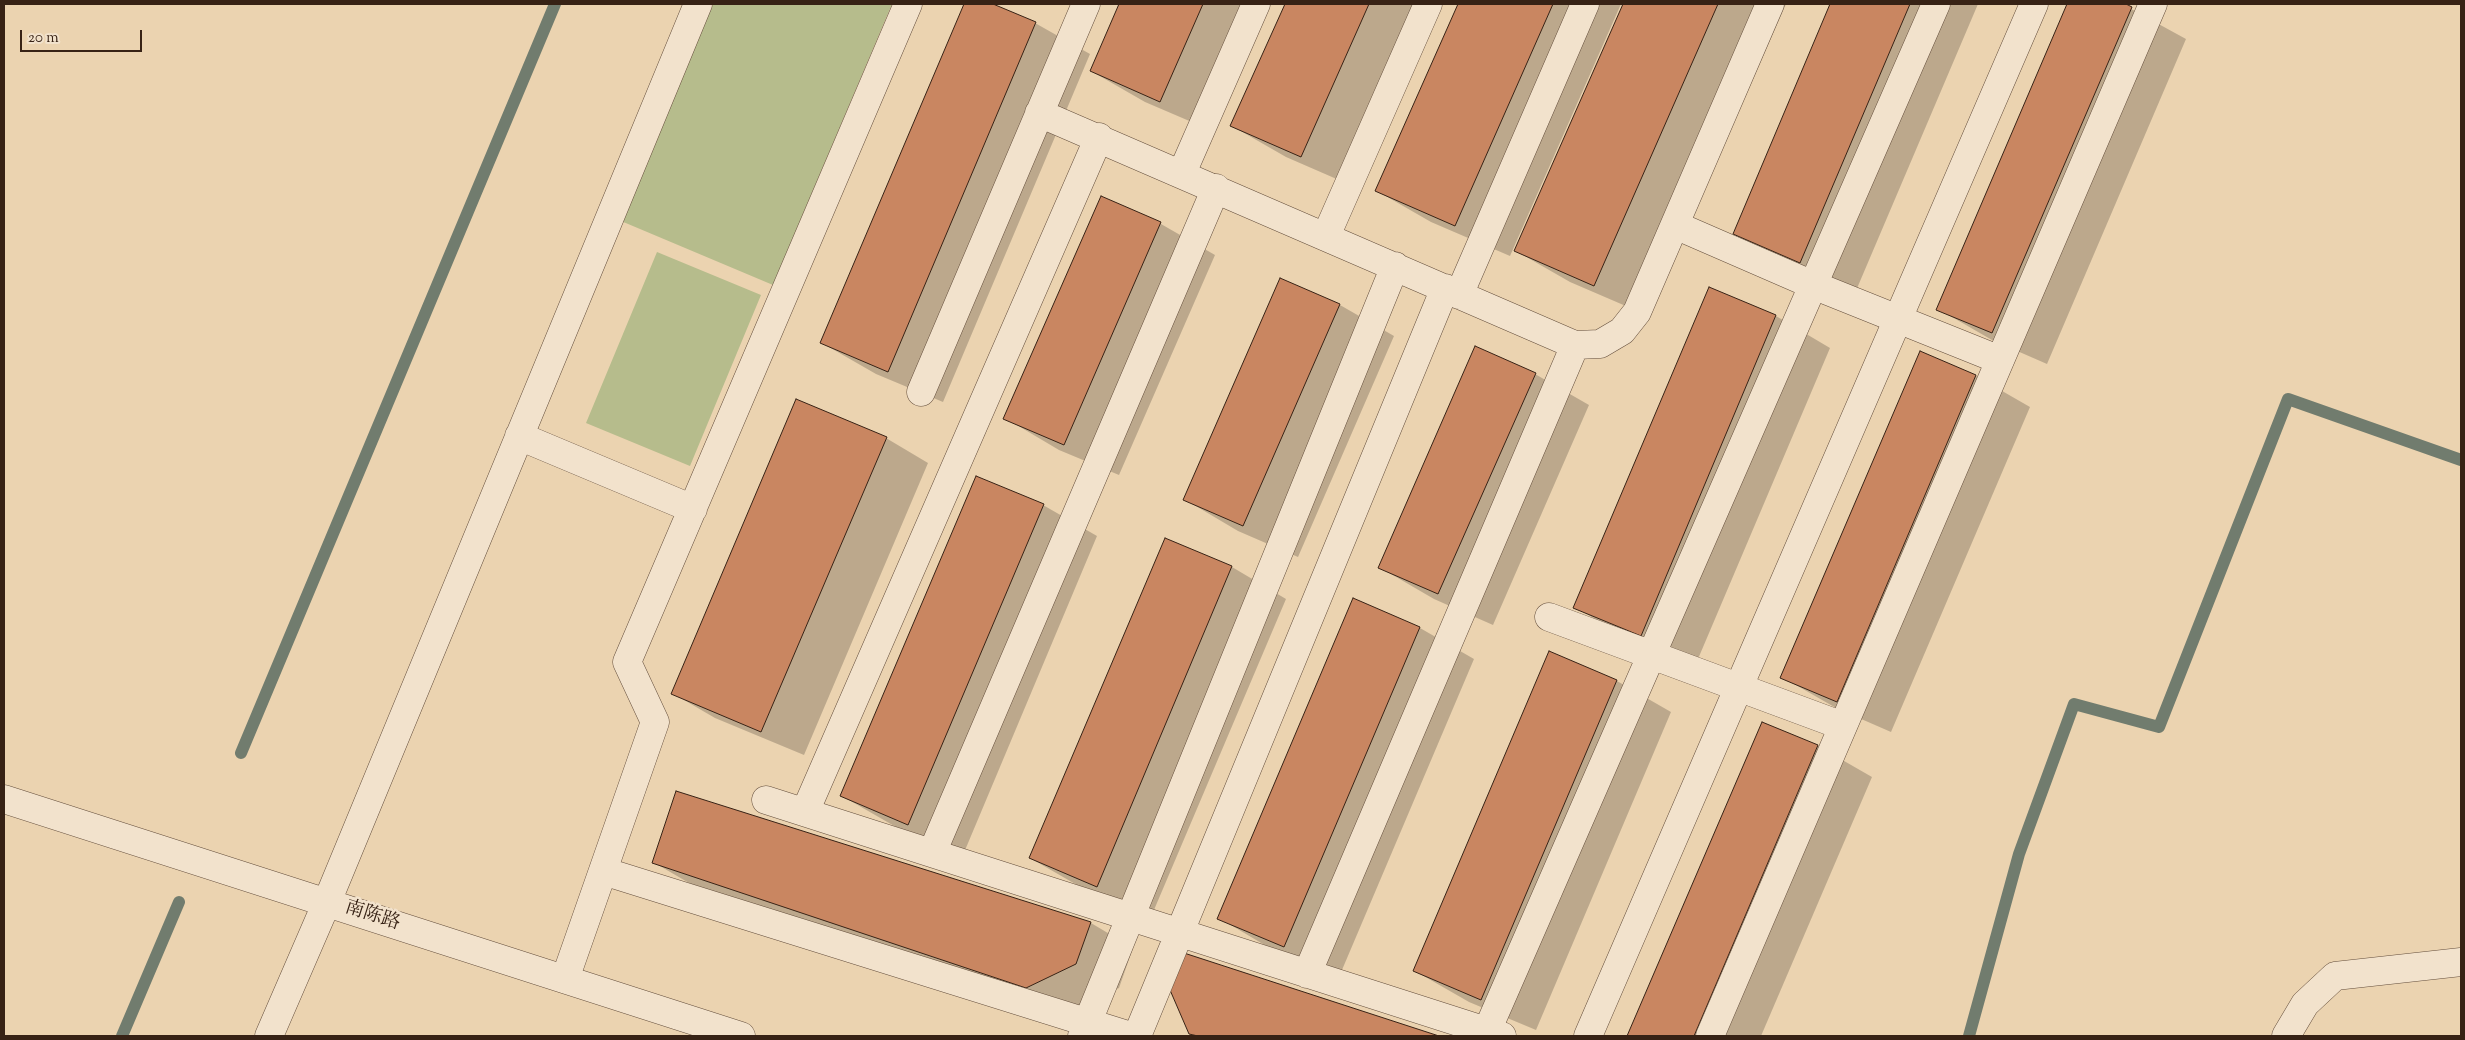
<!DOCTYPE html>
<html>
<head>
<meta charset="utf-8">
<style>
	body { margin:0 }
	#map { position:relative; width:2465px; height:1040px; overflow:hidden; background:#ebd3b0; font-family:"Sorts Mill Goudy",serif }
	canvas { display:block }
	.frame { position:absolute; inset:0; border:5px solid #372215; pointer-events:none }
	.scale { position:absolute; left:20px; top:30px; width:122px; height:22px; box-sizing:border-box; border:2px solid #372215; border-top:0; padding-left:6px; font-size:15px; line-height:18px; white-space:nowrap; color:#372215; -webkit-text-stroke:4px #f2e2cc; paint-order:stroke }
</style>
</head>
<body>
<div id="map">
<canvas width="2465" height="1040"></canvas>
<div class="frame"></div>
<div class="scale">20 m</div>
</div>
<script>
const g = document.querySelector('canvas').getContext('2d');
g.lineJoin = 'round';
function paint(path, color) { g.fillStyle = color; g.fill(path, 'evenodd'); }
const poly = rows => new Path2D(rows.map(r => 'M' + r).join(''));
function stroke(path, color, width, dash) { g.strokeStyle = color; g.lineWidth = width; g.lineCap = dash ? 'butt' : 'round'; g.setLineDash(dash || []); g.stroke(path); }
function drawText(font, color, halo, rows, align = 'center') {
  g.font = font + ' "Sorts Mill Goudy","Noto Serif SC",serif'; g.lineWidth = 5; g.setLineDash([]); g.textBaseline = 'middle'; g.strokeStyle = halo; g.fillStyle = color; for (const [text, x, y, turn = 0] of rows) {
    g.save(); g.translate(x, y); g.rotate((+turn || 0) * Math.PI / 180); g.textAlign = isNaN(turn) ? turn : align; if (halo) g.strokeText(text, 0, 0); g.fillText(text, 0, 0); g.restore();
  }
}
const green = poly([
	[713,4,892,4,773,285,621,221],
	[657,252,761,295,690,466,586,423]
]);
const shadow = poly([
	[966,4,990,4,1035,23,1090,54,943,402,876,374,822,343],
	[1121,4,1271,4,1215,132,1145,102,1091,71],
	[1286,4,1437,4,1355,187,1286,157,1232,126],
	[1459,4,1621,4,1510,256,1431,222,1377,191],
	[1625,4,1786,4,1649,316,1570,282,1516,251],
	[1832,4,1978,4,1855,293,1789,265,1734,234],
	[2068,4,2122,4,2186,39,2047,364,1992,340,1938,309],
	[1101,198,1161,224,1215,255,1119,475,1059,450,1005,418],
	[1281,280,1340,305,1394,336,1298,557,1238,531,1184,499],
	[1710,288,1776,316,1830,348,1695,666,1629,638,1574,607],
	[1920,353,1976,376,2030,407,1891,732,1836,708,1782,677],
	[1535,374,1589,405,1493,625,1434,599,1379,567],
	[886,438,928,463,804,755,715,718,672,693],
	[1043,505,1097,536,963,855,896,827,842,796],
	[1166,539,1232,567,1286,599,1151,917,1084,889,1030,858],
	[1353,600,1420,628,1474,659,1339,977,1273,950,1219,918],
	[1550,653,1617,681,1671,712,1536,1030,1469,1002,1415,971],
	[1762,723,1818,746,1872,777,1761,1036,1629,1036],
	[677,793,1091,923,1133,948,1119,988,1070,1012,696,887,653,862],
	[1184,955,1435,1036,1196,1036,1190,1033]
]);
const stream = poly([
	[241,753,555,4],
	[122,1036,179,902],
	[1969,1036,2019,854,2074,704,2159,727,2288,399,2461,460]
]);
const building = poly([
	[964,4,993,4,1036,22,888,372,820,343,964,4],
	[1119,4,1203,4,1160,102,1090,71,1119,4],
	[1285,4,1369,4,1301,157,1230,126,1285,4],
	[1458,4,1553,4,1455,226,1375,191,1458,4],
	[1623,4,1718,4,1594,286,1514,251,1623,4],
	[1830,4,1910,4,1800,263,1733,234,1830,4],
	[2067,4,2126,4,2132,7,1992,333,1936,310,2067,4],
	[1101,196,1161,222,1064,445,1003,419,1101,196],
	[1280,278,1340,304,1243,526,1183,500,1280,278],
	[1709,287,1776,315,1641,636,1573,608,1709,287],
	[1475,346,1536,373,1438,594,1378,568,1475,346],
	[1920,351,1976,375,1837,702,1780,678,1920,351],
	[796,399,887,437,761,732,671,694,796,399],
	[976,476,1044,504,908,825,840,796,976,476],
	[1165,538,1232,566,1097,887,1029,858,1165,538],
	[1353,598,1420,627,1284,947,1217,919,1353,598],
	[1549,651,1617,680,1481,1000,1413,971,1549,651],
	[1762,722,1818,745,1694,1036,1627,1036,1762,722],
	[676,791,1091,922,1076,964,1026,988,652,863,676,791],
	[1184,953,1439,1036,1198,1036,1189,1034,1170,990,1184,953]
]);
const minor = poly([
	[1039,113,1575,345,1600,344,1622,331,1637,312,1770,4],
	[1182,173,1256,4],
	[1675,225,1813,285,2000,360],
	[1326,236,1428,4],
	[1459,295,1585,4],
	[921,392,1086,4],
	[519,436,693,509],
	[1549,617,1843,726],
	[4,799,741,1036],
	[766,800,1502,1036],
	[805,812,1099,137],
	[932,853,1216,188],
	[603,871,1131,1036],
	[1307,974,1575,345],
	[565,979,655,722,627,662,908,4],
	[1487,1031,1936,4],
	[269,1036,327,902,698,4],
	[1082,1036,1395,266],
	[1137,1036,1445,288],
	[1588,1036,2034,4],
	[1710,1036,2153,4],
	[2286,1036,2305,1004,2335,976,2461,962]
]);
const streetNames = [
	["南陈路",372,917,18]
];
paint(green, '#b6bc8c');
paint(shadow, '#0003');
stroke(stream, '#717c6e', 12);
paint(building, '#c98661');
stroke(building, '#372215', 1);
stroke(minor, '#644e3c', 29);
stroke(minor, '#f2e2cc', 28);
drawText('19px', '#372215', '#f2e2cc', streetNames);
</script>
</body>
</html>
